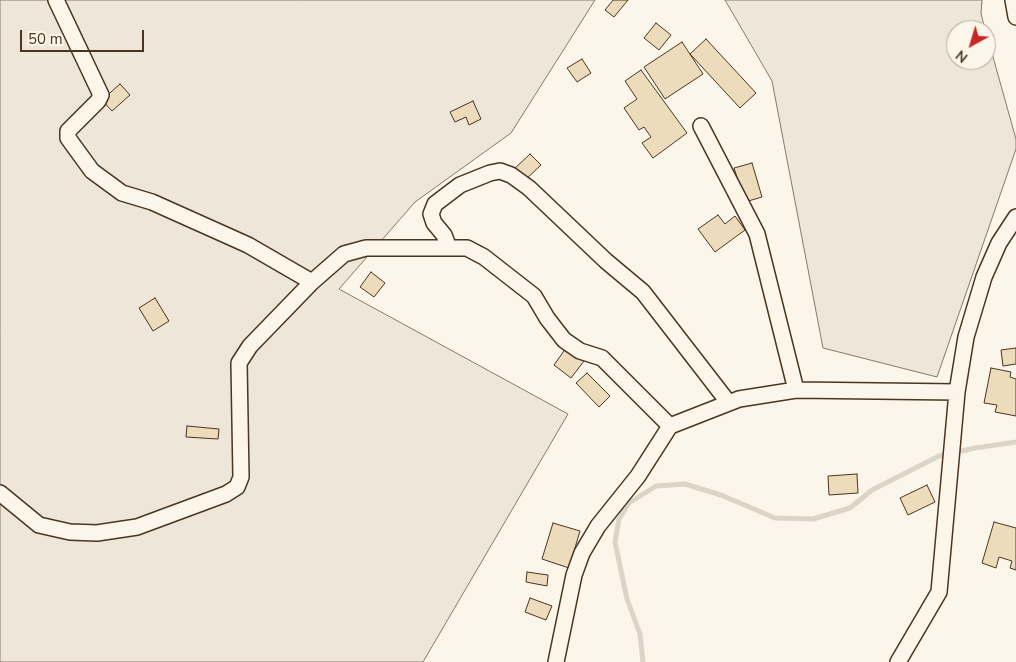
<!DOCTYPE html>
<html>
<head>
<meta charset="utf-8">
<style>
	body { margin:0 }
	#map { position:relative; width:1016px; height:662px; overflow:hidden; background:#fbf6e9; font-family:"Nunito Sans",sans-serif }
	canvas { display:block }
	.north { position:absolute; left:946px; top:20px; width:50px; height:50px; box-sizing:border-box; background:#fbf6e9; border:1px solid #b4a999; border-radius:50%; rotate:219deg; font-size:14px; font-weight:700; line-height:20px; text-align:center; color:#4a3520 }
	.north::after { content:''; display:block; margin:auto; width:18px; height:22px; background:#c62828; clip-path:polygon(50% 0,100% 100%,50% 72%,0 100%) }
	.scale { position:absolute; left:20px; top:30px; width:124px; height:22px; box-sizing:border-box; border:2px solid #4a3520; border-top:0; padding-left:6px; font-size:15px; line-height:18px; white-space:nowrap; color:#4a3520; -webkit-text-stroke:4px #fbf6e9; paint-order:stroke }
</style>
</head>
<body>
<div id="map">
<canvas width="1016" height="662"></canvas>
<div class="north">N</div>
<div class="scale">50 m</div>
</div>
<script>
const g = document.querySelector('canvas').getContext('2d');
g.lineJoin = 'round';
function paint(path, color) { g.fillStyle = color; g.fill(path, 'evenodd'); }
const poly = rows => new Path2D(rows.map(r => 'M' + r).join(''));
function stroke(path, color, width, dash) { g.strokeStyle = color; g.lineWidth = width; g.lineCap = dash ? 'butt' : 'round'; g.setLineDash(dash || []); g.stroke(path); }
const green = poly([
	[0,0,595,0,511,133,415,202,339,289,568,414,423,662,0,662,0,0],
	[725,0,982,0,981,13,985,30,956,30,956,60,986,60,986,32,1016,139,1016,149,937,377,823,348,772,81,725,0]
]);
const stream = poly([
	[643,662,640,634,627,599,615,542,619,519,629,503,656,486,685,484,721,495,775,518,813,519,850,508,872,490,939,456,975,448,1016,442]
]);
const building = poly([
	[613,0,628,0,614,17,605,10,613,0],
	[656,23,671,35,659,50,644,38,656,23],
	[706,39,756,93,740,108,690,54,706,39],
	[682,42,703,74,665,99,644,67,682,42],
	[582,59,591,73,577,82,567,68,582,59],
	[641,70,687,133,653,158,642,143,651,137,644,127,639,130,624,108,637,99,625,81,641,70],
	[120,84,130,95,112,111,102,100,120,84],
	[473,101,481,119,469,125,466,117,455,122,450,112,473,101],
	[530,154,541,165,523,182,512,171,530,154],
	[752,163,762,197,745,202,734,168,752,163],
	[718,215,725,224,735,216,745,230,715,252,698,229,718,215],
	[371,272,385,283,374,297,360,287,371,272],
	[155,298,169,321,153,331,139,308,155,298],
	[566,348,584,361,571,378,554,365,566,348],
	[1016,348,1016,364,1003,366,1001,350,1016,348],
	[991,368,1011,372,1010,377,1016,379,1016,416,995,412,997,405,984,403,991,368],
	[587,373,610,396,599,407,576,383,587,373],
	[187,426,219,429,218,439,186,437,187,426],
	[857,474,858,493,829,495,828,476,857,474],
	[927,485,935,502,908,515,900,498,927,485],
	[994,522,1016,528,1016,570,1010,568,1012,561,999,557,996,568,982,563,994,522],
	[553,523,580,531,569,568,542,559,553,523],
	[527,572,548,575,547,586,526,582,527,572],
	[530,598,552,606,546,620,525,612,530,598]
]);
const street = poly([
	[56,0,101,95,98,101,68,131,68,138,92,171,122,193,152,202,248,245,312,282],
	[1013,0,1016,17],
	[701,126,757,234,796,390],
	[449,248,444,235,434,223,431,214,435,204,460,185,490,173,500,171,511,175,529,188,606,261,643,292,728,402],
	[0,493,39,525,70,532,97,533,137,527,226,494,237,487,241,477,239,363,250,346,312,282,344,254,366,248,467,248,484,257,534,296,547,318,564,340,580,351,602,358,670,426],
	[556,662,574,575,582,553,598,526,638,476,670,426,739,399,796,390,957,392],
	[898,662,939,592,957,392,966,337,984,277,999,243,1016,217]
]);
paint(green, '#ede6d9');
stroke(green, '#887966', 1);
stroke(stream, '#dcd4c6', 5);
paint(building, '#ecdcbc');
stroke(building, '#4a3520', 1);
stroke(street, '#4a3520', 18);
stroke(street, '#fbf6e9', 15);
</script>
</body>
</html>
